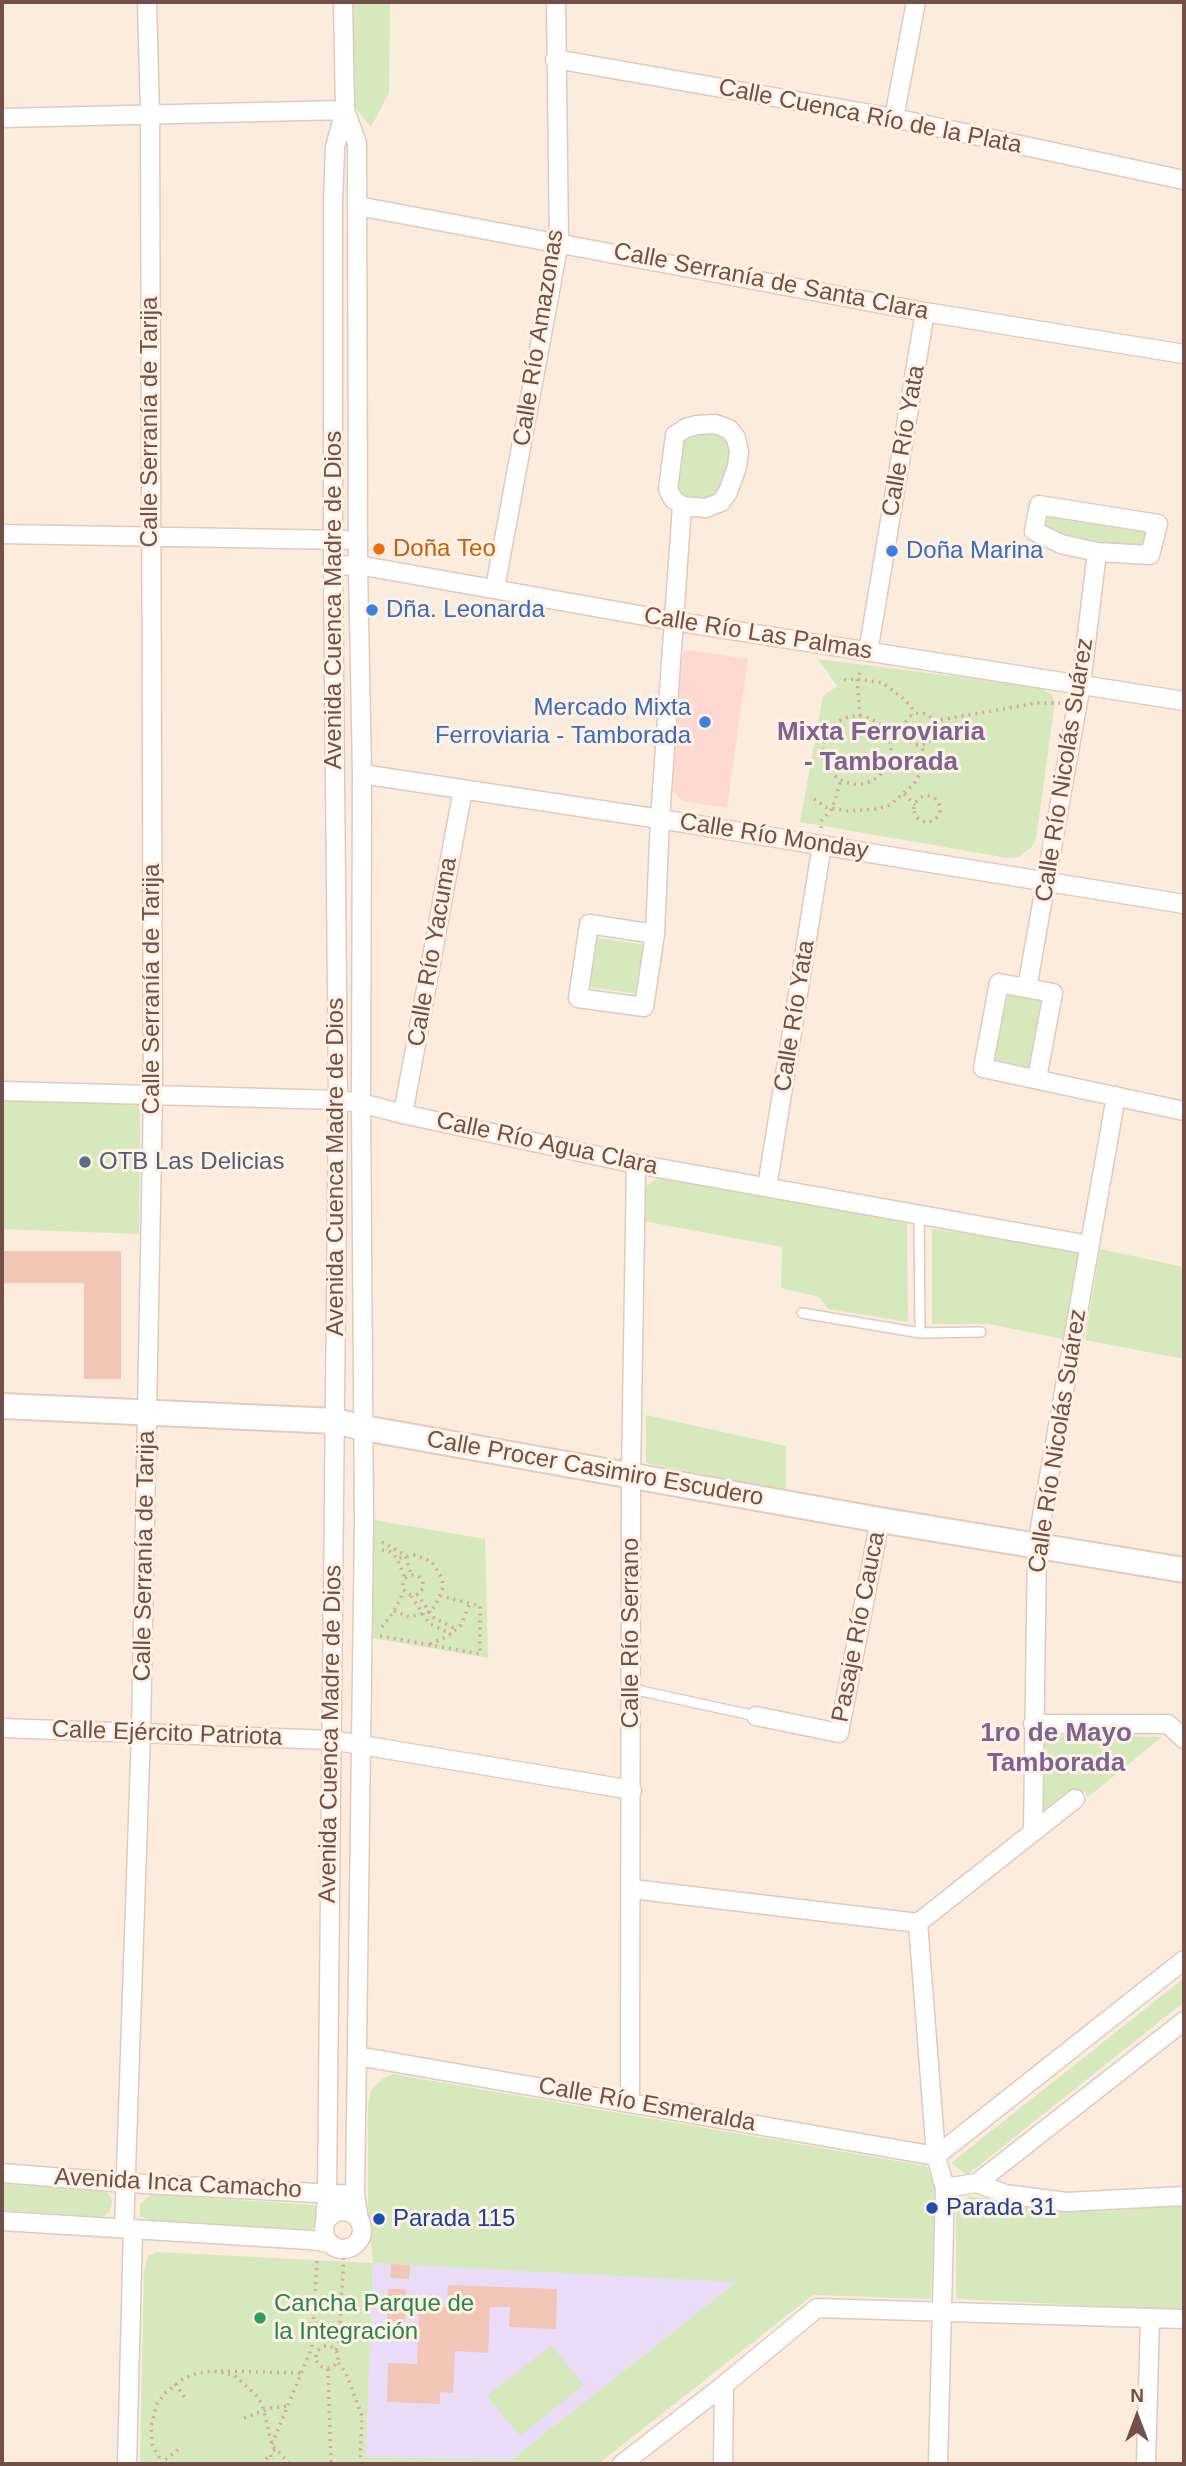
<!DOCTYPE html>
<html>
<head>
<meta charset="utf-8">
<style>
	body { margin:0 }
	#map { position:relative; width:1186px; height:2466px; overflow:hidden; background:#fcecde; font-family:Helvetica,sans-serif }
	canvas { display:block }
	.frame { position:absolute; inset:0; border:4px solid #725047; pointer-events:none }
	.north { position:absolute; left:1102px; top:2382px; width:70px; height:70px; -webkit-text-stroke:5px #fff1e4; paint-order:stroke; rotate:0deg; font-size:19px; font-weight:700; line-height:28px; text-align:center; color:#725047 }
	.north::after { content:''; display:block; margin:auto; width:24px; height:32px; background:#725047; clip-path:polygon(50% 0,100% 100%,50% 72%,0 100%) }
</style>
</head>
<body>
<div id="map">
<canvas width="1186" height="2466"></canvas>
<div class="frame"></div>
<div class="north">N</div>
</div>
<script>
const g = document.querySelector('canvas').getContext('2d');
g.lineJoin = 'round';
function paint(path, color) { g.fillStyle = color; g.fill(path, 'evenodd'); }
const poly = rows => new Path2D(rows.map(r => 'M' + r).join(''));
function stroke(path, color, width, dash) { g.strokeStyle = color; g.lineWidth = width; g.lineCap = dash ? 'butt' : 'round'; g.setLineDash(dash || []); g.stroke(path); }
function drawText(font, color, halo, rows, align = 'center') {
  g.font = font + ' Helvetica,sans-serif'; g.lineWidth = 6; g.setLineDash([]); g.textBaseline = 'middle'; g.strokeStyle = halo; g.fillStyle = color; for (const [text, x, y, turn = 0] of rows) {
    g.save(); g.translate(x, y); g.rotate((+turn || 0) * Math.PI / 180); g.textAlign = isNaN(turn) ? turn : align; if (halo) g.strokeText(text, 0, 0); g.fillText(text, 0, 0); g.restore();
  }
}
const commercial = poly([
	[689,650,748,659,727,808,683,801,666,786,676,658]
]);
const education = poly([
	[373,2263,737,2281,511,2460,366,2457]
]);
const green = poly([
	[352,2,390,2,389,93,371,127,353,105],
	[696,431,713,431,724,435,730,441,732,452,730,465,717,496,705,500,686,499,676,487,681,439],
	[1045,513,1149,530,1144,548,1097,545,1064,537,1042,527],
	[818,659,1038,687,1052,695,1055,702,1036,839,1032,847,1018,857,1008,858,800,822,823,696,837,686],
	[597,938,645,945,638,994,590,987],
	[1005,993,1046,1001,1032,1068,991,1059],
	[2,1101,140,1104,139,1234,2,1229],
	[659,1177,784,1197,907,1223,908,1322,828,1309,819,1297,781,1288,782,1247,643,1221,646,1186],
	[932,1229,1079,1249,1063,1339,989,1324,932,1324],
	[1100,1249,1184,1267,1184,1359,1085,1340],
	[646,1415,786,1446,786,1490,646,1463],
	[374,1520,485,1539,488,1658,372,1638],
	[1068,1736,1118,1736,1162,1737,1088,1797,1085,1792,1078,1792,1041,1817,1041,1745,1050,1737],
	[1184,1978,1184,2002,967,2175,951,2163],
	[392,2074,926,2166,936,2187,931,2299,813,2295,598,2464,140,2464,144,2271,148,2256,157,2252,373,2263,368,2210,368,2105,371,2091,381,2080],
	[373,2263,736,2282,511,2460,366,2457],
	[2,2184,105,2191,111,2197,112,2203,110,2211,103,2217,2,2210],
	[151,2194,313,2205,317,2208,318,2217,317,2225,311,2230,150,2220,140,2216,140,2204],
	[969,2196,1055,2211,1104,2211,1184,2205,1184,2310,956,2299,956,2207],
	[551,2345,584,2385,520,2436,487,2396]
]);
const building = poly([
	[2,1251,121,1251,121,1379,84,1379,84,1283,2,1283],
	[391,2264,410,2265,409,2279,390,2278],
	[448,2285,557,2289,556,2329,509,2327,510,2307,490,2307,488,2353,455,2351,453,2393,440,2392,440,2404,387,2402,388,2363,417,2364,419,2306,447,2307],
	[388,2289,406,2289,405,2323,387,2323],
	[302,2322,348,2324,348,2334,332,2334,332,2340,317,2339,318,2333,302,2332]
]);
const path = poly([
	[844,680,857,679,883,683,904,699,912,708,912,715],
	'904 729a16 16 0 1 1 32 0a16 16 0 1 1-32 0Z',
	[860,716,857,679,861,670],
	'823 750a34 34 0 1 1 68 0a34 34 0 1 1-68 0Z',
	[934,721,1037,703,1060,703],
	[904,794,915,805],
	'914 809a13 13 0 1 1 26 0a13 13 0 1 1-26 0Z',
	[814,799,826,807,847,811,876,809,890,805,914,784,922,770,923,755,922,744],
	[821,828,821,821,832,809,841,780],
	[382,1542,405,1555,411,1574],
	[382,1550,390,1552,397,1558,405,1578],
	'403 1585a10 10 0 1 1 20 0a10 10 0 1 1-20 0Z',
	[417,1594,434,1618,456,1629],
	[411,1596,430,1624,451,1634],
	[394,1611,409,1617,429,1612,436,1605,443,1587,442,1578,432,1562,415,1555,397,1558],
	[382,1627,394,1611,404,1591],
	[380,1636,480,1654,480,1606,441,1596],
	[430,1644,448,1636,461,1625,470,1603],
	'316 2357a11 11 0 1 1 22 0a11 11 0 1 1-22 0Z',
	[336,2350,339,2342,344,2255],
	[338,2363,345,2371,362,2416,360,2464],
	[328,2369,331,2464],
	[221,2371,302,2373],
	[175,2384,186,2399],
	[244,2418,271,2408,288,2406],
	[272,2444,312,2347,317,2260],
	[160,2464,179,2449],
	[163,2464,152,2444,151,2427,157,2404,164,2394,184,2378,198,2373,213,2371,234,2375,255,2394,262,2404,272,2445,290,2464],
	[261,2464,269,2456],
	[270,2464,271,2454,275,2449]
]);
const service = poly([
	[919,1215,920,1333],
	[802,1313,920,1333,981,1332],
	[632,1689,756,1716]
]);
const minor = poly([
	[555,59,894,118,1184,180],
	[345,110,357,143,358,565,362,774,361,1103,364,1523,355,2195,359,2220],
	[2,118,345,110],
	[894,118,916,2],
	[358,206,925,312,1184,354],
	[715,424,729,429,736,438,739,451,737,467,728,492,721,502,706,508,682,506,673,499,668,489,675,435,686,428,697,425,715,424],
	[1039,505,1158,524,1150,555,1097,552,1061,544,1034,531,1039,505],
	[2,534,345,540],
	[333,566,358,565,673,621,1184,701],
	[495,588,559,242,556,2],
	[868,652,925,312],
	[362,774,660,819,1184,904],
	[589,924,655,934,644,1007,578,998,589,924],
	[655,934,660,819,682,506],
	[1027,988,1081,684,1097,552],
	[1037,1078,1053,993,999,983,983,1068,1184,1111],
	[2,1091,338,1100,361,1103,403,1114,636,1164,1089,1245],
	[403,1114,463,789],
	[767,1187,822,845],
	[756,1716,839,1733,880,1520],
	[1033,1724,1168,1724,1184,1739],
	[2,1728,331,1740,632,1790],
	[1033,1831,1037,1545,1116,1096],
	[632,1889,918,1923],
	[918,1923,936,2156,945,2188,938,2464],
	[918,1923,1075,1799],
	[357,2056,936,2156],
	[630,2102,631,1475,636,1164],
	[936,2156,1184,1960],
	[2,2173,127,2183,355,2195],
	[977,2183,1005,2194,1066,2202,1184,2196],
	[945,2188,977,2183,1184,2021],
	'324 2230a19 19 0 1 1 38 0a19 19 0 1 1-38 0Z',
	[2,2221,310,2240,329,2243],
	[325,2225,327,2193,338,1100,333,566,333,203,335,147,345,110,343,2],
	[124,2229,141,1732,153,1095,150,114,147,2],
	[127,2464,133,2229],
	[622,2464,724,2385,817,2308,1184,2319],
	[723,2464,724,2385],
	[1146,2464,1150,2318]
]);
const secondary = poly([
	[2,1406,335,1421,364,1428,880,1520,1184,1570]
]);
const markers = [
	[379,549,7,"#e8710a"],
	[892,551,7,"#3f7fe0"],
	[372,610,7,"#3f7fe0"],
	[705,722,7,"#3f7fe0"],
	[85,1162,7,"#5c6f8a"],
	[932,2208,7,"#1a4fb4"],
	[379,2219,7,"#1a4fb4"],
	[260,2318,7,"#2e9e5b"]
];
const streetNames = [
	["Calle Cuenca Río de la Plata",870,117,11],
	["Calle Serranía de Santa Clara",771,282,11],
	["Calle Río Amazonas",539,338,-81],
	["Calle Serranía de Tarija",150,422,-90],
	["Calle Río Yata",904,441,-80],
	["Avenida Cuenca Madre de Dios",334,600,-90],
	["Calle Río Las Palmas",758,634,9],
	["Calle Río Nicolás Suárez",1065,770,-81],
	["Calle Río Monday",774,837,9],
	["Calle Río Yacuma",433,952,-80],
	["Calle Serranía de Tarija",152,989,-90],
	["Calle Río Yata",795,1016,-81],
	["Calle Río Agua Clara",547,1144,12],
	["Avenida Cuenca Madre de Dios",336,1167,-90],
	["Calle Río Nicolás Suárez",1058,1441,-81],
	["Calle Procer Casimiro Escudero",595,1469,10],
	["Calle Serranía de Tarija",145,1556,-89],
	["Pasaje Río Cauca",859,1627,-79],
	["Calle Río Serrano",631,1633,-90],
	["Calle Ejército Patriota",167,1734,2],
	["Avenida Cuenca Madre de Dios",331,1734,-89],
	["Calle Río Esmeralda",647,2105,10],
	["Avenida Inca Camacho",178,2184,3]
];
const foodNames = [
	["Doña Teo",393,549]
];
const shopNames = [
	["Doña Marina",906,551],
	["Dña. Leonarda",386,610],
	["Mercado Mixta",691,708,"right"],
	["Ferroviaria - Tamborada",691,736,"right"]
];
const serviceNames = [
	["OTB Las Delicias",99,1162]
];
const transitNames = [
	["Parada 31",946,2208],
	["Parada 115",393,2219]
];
const leisureNames = [
	["Cancha Parque de",274,2304],
	["la Integración",274,2332]
];
const neighbourhoodNames = [
	["Mixta Ferroviaria",881,733],
	["- Tamborada",881,763],
	["1ro de Mayo",1056,1734],
	["Tamborada",1056,1764]
];
paint(commercial, '#fdd9d2');
paint(education, '#eadcf8');
paint(green, '#d5e9bd');
paint(building, '#f1c6b6');
stroke(service, '#e2c9be', 12);
stroke(minor, '#e2c9be', 21);
stroke(secondary, '#e7c9bb', 28);
stroke(path, '#d6a99a', 3.5, [2, 5]);
stroke(service, '#fff', 9);
stroke(minor, '#fff', 18);
stroke(secondary, '#fff', 24);
for (const [x, y, r, color] of markers) { const dot = new Path2D(); dot.arc(x, y, r, 0, 2 * Math.PI); g.fillStyle = color; g.fill(dot); stroke(dot, '#fff1e4', 2.5); }
drawText('24px', '#725047', '#fff1e4', streetNames);
drawText('24px', '#c56008', '#fff1e4', foodNames, 'left');
drawText('24px', '#366cbe', '#fff1e4', shopNames, 'left');
drawText('24px', '#4e5e75', '#fff1e4', serviceNames, 'left');
drawText('24px', '#164399', '#fff1e4', transitNames, 'left');
drawText('24px', '#27864d', '#fff1e4', leisureNames, 'left');
drawText('bold 26px', '#7d6295', '#fff1e4', neighbourhoodNames);
</script>
</body>
</html>
